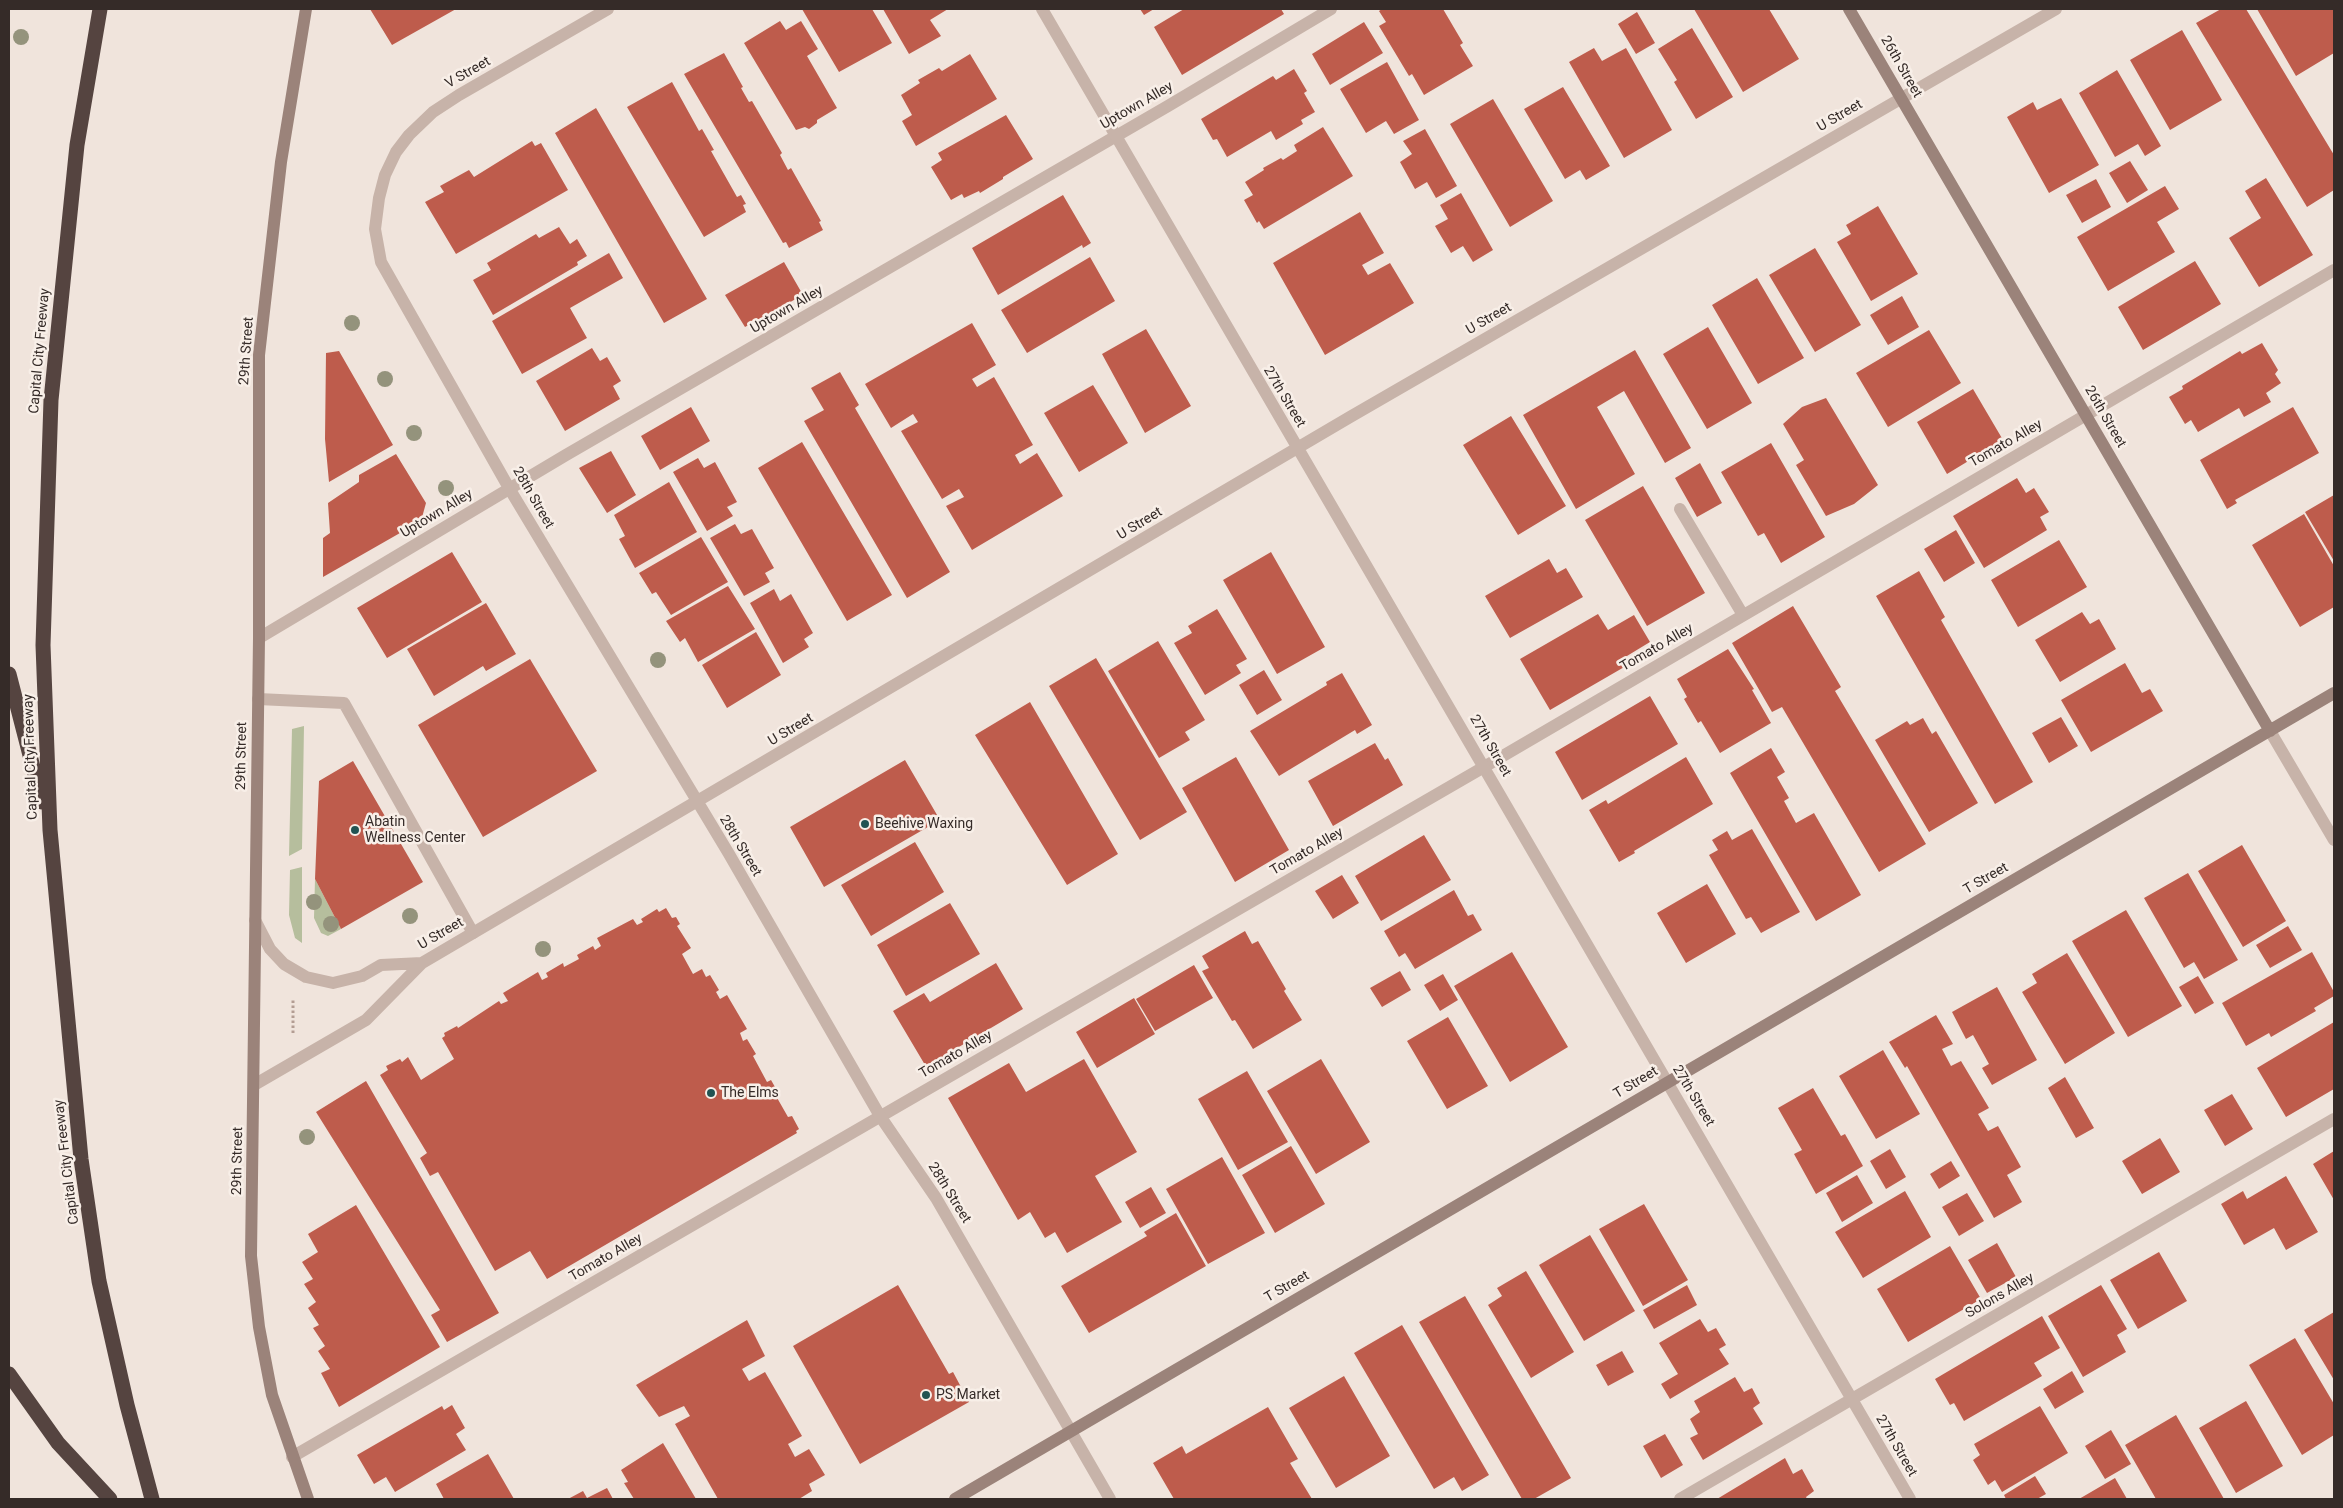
<!DOCTYPE html>
<html>
<head>
<meta charset="utf-8">
<style>
	body { margin:0 }
	#map { position:relative; width:2343px; height:1508px; overflow:hidden; background:#f0e4dc; font-family:Roboto,sans-serif }
	canvas { display:block }
	.frame { position:absolute; inset:0; border:10px solid #352b28; pointer-events:none }
</style>
</head>
<body>
<div id="map">
<canvas width="2343" height="1508"></canvas>
<div class="frame"></div>
</div>
<script>
const g = document.querySelector('canvas').getContext('2d');
g.lineJoin = 'round';
function paint(path, color) { g.fillStyle = color; g.fill(path, 'evenodd'); }
const poly = rows => new Path2D(rows.map(r => 'M' + r).join(''));
function stroke(path, color, width, dash) { g.strokeStyle = color; g.lineWidth = width; g.lineCap = dash ? 'butt' : 'round'; g.setLineDash(dash || []); g.stroke(path); }
function drawText(font, color, halo, rows, align = 'center') {
  g.font = font + ' Roboto,sans-serif'; g.lineWidth = 5; g.setLineDash([]); g.textBaseline = 'middle'; g.strokeStyle = halo; g.fillStyle = color; for (const [text, x, y, turn = 0] of rows) {
    g.save(); g.translate(x, y); g.rotate((+turn || 0) * Math.PI / 180); g.textAlign = isNaN(turn) ? turn : align; if (halo) g.strokeText(text, 0, 0); g.fillText(text, 0, 0); g.restore();
  }
}
const green = poly([
	[304,726,302,849,289,856,292,729],
	[302,867,302,943,295,938,289,915,290,870],
	[315,879,341,929,328,936,321,933,314,918]
]);
const building = poly([
	[370,9,456,9,392,45],
	[802,9,872,9,892,43,839,72],
	[883,9,948,9,930,20,941,36,909,54],
	[1140,9,1154,9,1144,15],
	[1184,9,1281,9,1284,14,1182,75,1154,27],
	[1382,9,1443,9,1463,43,1460,45,1473,66,1424,95,1412,74,1409,76,1379,26,1386,22,1379,11],
	[1694,9,1769,9,1799,59,1743,92],
	[2221,9,2246,9,2334,155,2334,190,2307,207,2196,23],
	[2257,9,2333,9,2334,53,2296,76],
	[1637,12,1655,43,1636,54,1618,24],
	[780,21,786,30,801,21,818,49,807,56,837,108,817,120,817,123,809,129,805,127,796,130,744,43],
	[1364,22,1383,53,1330,85,1312,54],
	[1692,28,1733,97,1696,119,1674,82,1677,80,1658,49],
	[2182,30,2222,100,2170,130,2130,60],
	[1594,48,1602,61,1626,48,1672,130,1624,158,1569,62],
	[724,53,743,87,741,88,749,102,752,101,782,153,780,155,788,170,791,168,821,221,819,222,823,230,789,248,786,242,783,243,684,74],
	[970,54,997,99,916,146,902,121,912,115,901,95,920,83,918,80,939,68,942,71],
	[1387,62,1419,120,1394,134,1386,121,1366,133,1340,89],
	[1294,69,1307,91,1304,93,1315,112,1301,120,1303,124,1276,140,1271,131,1227,157,1217,139,1213,140,1201,119,1273,76,1276,80],
	[2117,70,2161,146,2145,156,2138,144,2115,157,2079,93],
	[672,82,699,131,702,129,714,150,711,151,737,197,741,195,746,204,743,205,746,212,704,237,627,107],
	[1563,87,1610,166,1586,180,1580,170,1565,179,1524,109],
	[2061,98,2099,165,2049,193,2007,117,2033,102,2037,110],
	[1493,99,1553,201,1510,227,1450,124],
	[596,108,707,299,664,323,555,133],
	[1006,115,1033,159,1003,177,1003,179,980,193,979,191,964,198,962,194,951,200,931,167,942,160,938,153],
	[1323,127,1353,176,1264,229,1259,221,1257,223,1244,200,1253,195,1245,182,1264,170,1263,168,1281,158,1283,160,1297,151,1294,145],
	[1425,129,1457,186,1436,198,1427,182,1415,189,1400,162,1412,154,1403,141],
	[532,141,535,146,541,143,568,190,456,254,425,202,444,192,440,186,469,170,474,177],
	[2130,161,2148,190,2127,203,2109,173],
	[2266,178,2313,255,2259,287,2229,238,2261,218,2245,191],
	[2096,179,2111,207,2082,223,2066,195],
	[2165,186,2179,209,2157,222,2175,252,2108,291,2077,237],
	[1461,193,1493,250,1473,262,1463,246,1451,253,1435,226,1448,219,1440,205],
	[1063,195,1091,243,1083,248,1082,245,998,295,972,248],
	[1878,206,1918,274,1871,301,1837,242,1851,234,1846,225],
	[1360,212,1384,253,1362,265,1368,275,1390,263,1414,303,1325,355,1273,263],
	[559,227,570,244,577,239,587,256,577,262,578,265,493,315,473,280,491,270,487,263,536,234,539,238],
	[1815,248,1861,325,1815,352,1769,275],
	[609,253,623,278,570,308,587,338,522,374,492,321],
	[1090,257,1115,301,1027,353,1001,310],
	[2195,261,2221,304,2143,350,2118,307],
	[784,262,803,295,745,327,725,295],
	[1757,278,1804,358,1758,384,1712,305],
	[1902,296,1919,327,1888,345,1870,315],
	[972,323,996,365,972,379,977,387,994,377,1033,445,1015,455,1020,464,1037,453,1063,496,972,550,946,506,964,497,959,489,942,499,901,431,918,422,913,414,891,428,865,384],
	[1708,327,1752,403,1707,429,1663,354],
	[1146,329,1191,406,1145,433,1102,354],
	[1929,330,1961,383,1888,427,1856,373],
	[2262,343,2278,370,2275,374,2281,383,2266,393,2271,402,2244,417,2239,408,2198,432,2191,420,2185,424,2169,397,2183,389,2182,386,2240,351,2242,354],
	[592,348,600,361,607,357,621,381,613,386,620,399,565,431,536,381],
	[1635,350,1691,448,1665,463,1624,391,1597,407,1635,474,1576,509,1523,415],
	[339,351,393,445,329,482,325,439,326,353],
	[840,372,859,405,855,408,950,572,907,598,804,421,824,410,811,388],
	[1093,385,1128,443,1079,472,1044,413],
	[1973,389,2003,440,1947,474,1917,422],
	[1826,398,1878,485,1854,504,1826,516,1796,465,1804,460,1783,424,1802,407],
	[691,407,710,441,660,470,641,436],
	[2293,407,2319,453,2235,500,2237,503,2227,509,2200,460],
	[1511,416,1566,506,1518,535,1463,445],
	[802,442,892,595,847,621,758,468],
	[1771,443,1825,537,1781,563,1764,533,1758,536,1721,472],
	[611,451,636,495,607,513,579,468],
	[396,454,426,503,421,521,323,577,323,538,330,533,328,503,359,482,359,475],
	[698,458,704,468,715,462,737,502,727,507,733,516,707,531,673,472],
	[1700,463,1722,503,1697,517,1675,478],
	[2017,478,2026,493,2034,488,2049,512,2040,517,2047,530,1984,568,1953,516],
	[669,482,697,532,635,568,619,539,625,536,614,515],
	[1643,486,1705,593,1647,626,1585,520],
	[2334,495,2334,561,2305,512],
	[2304,514,2334,566,2334,607,2300,627,2252,545],
	[735,524,741,534,752,529,774,568,765,573,770,582,744,596,710,538],
	[1956,530,1975,563,1944,582,1924,549],
	[701,537,728,582,671,615,656,592,652,594,639,573],
	[2059,540,2087,587,2018,627,1991,580],
	[452,552,482,602,387,658,357,608],
	[1271,552,1325,647,1277,674,1223,580],
	[1549,559,1557,573,1566,568,1583,597,1510,638,1485,596],
	[1919,571,1945,617,1941,620,2033,782,1995,804,1876,596],
	[728,586,755,629,698,662,685,638,680,642,666,621],
	[774,589,780,601,791,594,813,633,804,639,809,647,783,663,750,603],
	[486,603,516,654,486,671,483,666,434,696,407,649],
	[1793,606,1841,687,1835,691,1926,844,1879,872,1782,707,1772,712,1732,643],
	[1217,609,1247,659,1236,665,1241,673,1205,695,1174,643,1192,633,1188,626],
	[2082,612,2090,624,2099,619,2116,649,2060,682,2035,640],
	[1598,614,1608,630,1634,615,1650,642,1622,659,1626,666,1550,710,1520,659],
	[756,632,781,675,727,708,702,665],
	[1158,641,1205,720,1185,732,1190,740,1159,758,1108,671],
	[1728,649,1754,689,1752,690,1771,723,1720,753,1701,721,1698,723,1684,699,1687,697,1677,679],
	[1096,658,1187,812,1140,840,1049,686],
	[530,659,597,771,483,837,418,725],
	[2125,663,2142,693,2150,689,2163,711,2091,752,2061,700],
	[1264,670,1282,700,1257,715,1239,685],
	[1342,673,1372,725,1357,734,1355,730,1279,776,1250,731,1327,685,1326,682],
	[1650,696,1678,744,1582,800,1555,752],
	[1030,702,1118,854,1067,885,975,735],
	[2061,717,2078,746,2049,763,2032,733],
	[1923,718,1932,734,1936,731,1978,803,1929,832,1875,740,1907,721,1910,725],
	[1375,743,1385,760,1388,758,1403,785,1333,826,1308,781],
	[1771,748,1785,772,1777,777,1789,798,1784,801,1796,823,1814,813,1861,895,1816,921,1730,773],
	[1236,757,1289,850,1235,882,1182,788],
	[1686,757,1713,804,1634,851,1635,853,1619,862,1589,810,1606,800,1608,804],
	[905,760,940,820,824,887,790,827],
	[353,761,423,882,341,929,315,879,319,781],
	[1752,829,1800,912,1761,933,1751,917,1746,919,1709,855,1718,850,1712,840,1727,831,1732,840],
	[1424,835,1451,880,1381,921,1355,876],
	[915,842,944,892,871,936,841,885],
	[2242,845,2286,921,2243,947,2198,871],
	[2188,873,2238,960,2204,979,2194,962,2184,968,2144,898],
	[1342,875,1359,903,1333,919,1315,891],
	[1707,884,1736,934,1686,963,1657,913],
	[1454,890,1468,916,1473,914,1482,930,1415,969,1405,953,1399,957,1384,931],
	[950,903,980,954,906,996,877,945],
	[666,908,672,918,676,917,680,924,677,926,691,948,682,954,693,974,702,969,706,977,710,975,719,990,716,992,720,999,727,995,747,1029,740,1033,743,1041,747,1039,756,1054,753,1056,767,1082,771,1080,779,1094,776,1096,788,1117,792,1116,799,1129,796,1131,797,1133,547,1279,530,1251,495,1271,438,1172,430,1176,420,1158,427,1153,380,1075,388,1070,386,1066,400,1059,402,1062,408,1057,421,1080,454,1059,442,1038,445,1036,444,1033,457,1026,458,1028,499,1001,501,1004,508,1001,503,993,538,972,542,980,548,977,546,973,563,963,564,967,579,959,577,955,593,946,595,950,601,946,597,938,633,919,637,925,643,922,641,919,657,909,659,912],
	[2126,910,2182,1006,2128,1037,2072,941],
	[2288,926,2302,950,2270,968,2256,945],
	[1245,931,1252,944,1258,941,1286,989,1284,991,1302,1020,1253,1049,1235,1020,1232,1021,1202,971,1209,968,1202,956],
	[1512,952,1568,1047,1510,1082,1454,986],
	[2312,952,2334,992,2334,996,2314,1008,2316,1011,2271,1037,2269,1033,2246,1046,2222,1003],
	[2067,953,2115,1033,2065,1064,2022,992,2037,983,2032,974],
	[996,963,1023,1009,947,1054,949,1058,928,1070,893,1011,924,993,930,1002],
	[1194,965,1213,998,1155,1031,1136,999],
	[1400,971,1411,990,1382,1007,1370,988],
	[1443,974,1458,1000,1440,1011,1424,985],
	[2198,976,2214,1003,2195,1014,2179,987],
	[1997,987,2037,1060,1992,1085,1982,1068,1989,1064,1973,1035,1966,1039,1952,1012],
	[1134,998,1155,1034,1097,1068,1076,1032],
	[1936,1015,1953,1044,1942,1049,1951,1066,1961,1061,1989,1108,1978,1114,1988,1131,1998,1126,2021,1167,2007,1175,2022,1202,1994,1218,1907,1066,1905,1068,1889,1042],
	[1448,1017,1488,1086,1447,1109,1407,1041],
	[2334,1022,2334,1089,2286,1117,2257,1068],
	[1883,1050,1920,1114,1876,1139,1839,1076],
	[1084,1059,1137,1152,1095,1176,1122,1222,1067,1253,1055,1232,1045,1238,1030,1212,1018,1220,948,1098,1009,1063,1026,1092],
	[1321,1059,1370,1142,1316,1174,1267,1091],
	[1247,1071,1288,1142,1238,1170,1198,1099],
	[2065,1077,2094,1128,2076,1138,2048,1088],
	[366,1081,499,1313,447,1342,431,1315,440,1310,316,1112],
	[1813,1088,1841,1136,1845,1134,1863,1166,1816,1194,1794,1154,1802,1150,1778,1108],
	[2232,1094,2253,1129,2225,1146,2204,1110],
	[2160,1138,2180,1172,2142,1194,2122,1161],
	[1291,1146,1325,1204,1275,1233,1242,1175],
	[1890,1149,1906,1177,1886,1189,1870,1161],
	[2334,1151,2334,1200,2313,1164],
	[1222,1157,1265,1233,1208,1264,1166,1189],
	[1951,1161,1960,1176,1939,1189,1930,1174],
	[1857,1175,1873,1203,1842,1222,1826,1193],
	[2286,1176,2318,1232,2286,1250,2274,1228,2244,1245,2221,1204,2243,1191,2247,1199],
	[1151,1187,1166,1213,1140,1228,1125,1202],
	[1905,1191,1931,1237,1863,1278,1835,1232],
	[1967,1193,1984,1221,1959,1236,1942,1207],
	[1644,1204,1688,1280,1643,1306,1599,1229],
	[356,1205,440,1347,339,1407,321,1373,330,1369,318,1351,325,1346,313,1328,319,1325,308,1308,316,1302,304,1284,313,1279,302,1262,318,1252,308,1234],
	[1176,1213,1206,1266,1089,1333,1061,1286,1147,1236,1144,1232],
	[1590,1235,1635,1311,1584,1341,1539,1265],
	[1997,1243,2016,1277,1987,1293,1968,1260],
	[1950,1246,1981,1299,1908,1342,1877,1289],
	[2159,1252,2187,1301,2138,1329,2110,1280],
	[1526,1271,1574,1352,1531,1378,1488,1305,1502,1296,1497,1288],
	[898,1285,949,1374,953,1372,969,1402,860,1464,793,1346],
	[1687,1285,1697,1305,1654,1329,1643,1310],
	[2101,1285,2127,1329,2117,1335,2126,1352,2083,1377,2048,1316],
	[1465,1296,1571,1478,1534,1499,1522,1499,1419,1322],
	[2334,1312,2334,1380,2304,1330],
	[2042,1316,2060,1348,2034,1363,2042,1376,1964,1421,1954,1403,1950,1405,1935,1379],
	[1700,1319,1708,1332,1716,1328,1726,1345,1719,1349,1729,1364,1670,1399,1661,1384,1678,1374,1659,1343],
	[747,1320,765,1356,742,1369,749,1381,765,1372,802,1436,788,1444,795,1457,809,1449,825,1475,809,1484,812,1491,799,1499,718,1499,675,1424,690,1416,684,1406,659,1417,636,1385],
	[1402,1325,1489,1475,1462,1491,1454,1477,1434,1489,1354,1353],
	[2295,1338,2334,1404,2334,1435,2302,1455,2249,1365],
	[1622,1351,1634,1372,1608,1386,1596,1365],
	[2072,1371,2084,1392,2055,1409,2043,1389],
	[1344,1376,1390,1456,1336,1488,1289,1408],
	[1735,1377,1744,1392,1752,1388,1760,1403,1753,1408,1763,1424,1703,1460,1690,1438,1698,1434,1690,1419,1700,1412,1694,1401],
	[2246,1401,2283,1466,2236,1493,2199,1428],
	[452,1405,465,1428,456,1434,466,1450,395,1492,386,1477,374,1484,357,1455,442,1406,444,1410],
	[2040,1406,2068,1453,2002,1492,1995,1480,1988,1485,1973,1460,1980,1455,1974,1444],
	[1268,1407,1298,1459,1290,1463,1312,1499,1174,1499,1153,1463,1182,1446,1186,1454],
	[2176,1415,2224,1499,2156,1499,2125,1445],
	[2111,1430,2131,1464,2105,1479,2085,1446],
	[1665,1434,1683,1465,1661,1478,1643,1446],
	[663,1443,696,1499,634,1499,624,1483,628,1482,621,1470],
	[488,1454,514,1499,444,1499,436,1484],
	[1785,1458,1793,1474,1802,1469,1814,1491,1806,1497,1807,1499,1717,1499],
	[2035,1476,2046,1494,2037,1499,2006,1499,2004,1495],
	[2115,1478,2127,1499,2079,1499],
	[607,1488,613,1499,568,1499,583,1491,587,1498]
]);
const path = poly([
	[293,1033,293,999]
]);
const lane = poly([
	[1680,509,1743,615],
	[259,638,566,455,1168,106,1331,9],
	[258,699,344,703,473,933],
	[292,1457,1484,767,2334,270],
	[1680,1499,2334,1119]
]);
const street = poly([
	[608,9,459,95,433,112,409,135,396,152,385,175,379,198,375,229,381,262,509,488,729,854,880,1116,936,1198,1110,1499],
	[1042,9,1910,1499],
	[2270,731,2334,840],
	[255,920,270,949,284,964,306,977,333,983,362,976,381,965,422,963],
	[254,1085,366,1020,422,963,1350,417,2056,9]
]);
const secondary = poly([
	[306,9,281,162,259,355,259,638,251,1256,259,1327,272,1395,308,1499],
	[1849,9,2270,731],
	[955,1499,2334,693]
]);
const highway = poly([
	[100,9,77,145,51,400,43,645,50,830,81,1159,99,1281,127,1405,152,1499],
	[9,674,42,802],
	[9,1374,58,1443,110,1499]
]);
const trees = [
	[21,37],
	[352,323],
	[385,379],
	[414,433],
	[446,488],
	[658,660],
	[314,902],
	[410,916],
	[331,924],
	[543,949],
	[307,1137]
];
const markers = [
	[865,824,5,"#215352"],
	[355,830,5,"#215352"],
	[711,1093,5,"#215352"],
	[926,1395,5,"#215352"]
];
const streetNames = [
	["26th Street",1901,67,60],
	["V Street",468,73,-30],
	["Uptown Alley",1137,106,-30],
	["U Street",1840,116,-30],
	["Uptown Alley",787,310,-30],
	["U Street",1489,319,-30],
	["Capital City Freeway",40,351,-85],
	["29th Street",247,351,-86],
	["27th Street",1284,397,59],
	["26th Street",2105,417,60],
	["Tomato Alley",2006,444,-30],
	["28th Street",533,498,60],
	["Uptown Alley",437,514,-31],
	["U Street",1140,524,-31],
	["Tomato Alley",1657,648,-30],
	["U Street",791,730,-31],
	["27th Street",1490,746,60],
	["29th Street",242,756,-89],
	["Capital City Freeway",31,757,-92],
	["28th Street",740,846,59],
	["Tomato Alley",1307,852,-30],
	["T Street",1986,879,-30],
	["U Street",441,934,-30],
	["Tomato Alley",956,1055,-30],
	["T Street",1636,1083,-31],
	["27th Street",1693,1096,59],
	["29th Street",238,1161,-89],
	["Capital City Freeway",67,1162,-97],
	["28th Street",949,1193,58],
	["Tomato Alley",606,1258,-30],
	["T Street",1287,1287,-30],
	["Solons Alley",2000,1296,-30],
	["27th Street",1896,1446,60]
];
const poiNames = [
	["Abatin",365,822],
	["Wellness Center",365,838],
	["Beehive Waxing",875,824],
	["The Elms",721,1093],
	["PS Market",936,1395]
];
paint(green, '#b6be9d');
paint(building, '#be5c4c');
stroke(path, '#b39d93', 3, [2.5, 2.5]);
stroke(lane, '#c7b3a9', 12);
stroke(street, '#c7b3a9', 12);
stroke(secondary, '#9b837a', 12);
stroke(highway, '#554440', 15);
g.fillStyle = '#94937c';
for (const [x, y] of trees) { g.beginPath(); g.arc(x, y, 8, 0, 2 * Math.PI); g.fill(); }
for (const [x, y, r, color] of markers) { const dot = new Path2D(); dot.arc(x, y, r, 0, 2 * Math.PI); g.fillStyle = color; g.fill(dot); stroke(dot, '#f8efe8', 2); }
drawText('14px', '#352b28', '#f8efe8', streetNames);
drawText('14px', '#352b28', '#f8efe8', poiNames, 'left');
</script>
</body>
</html>
